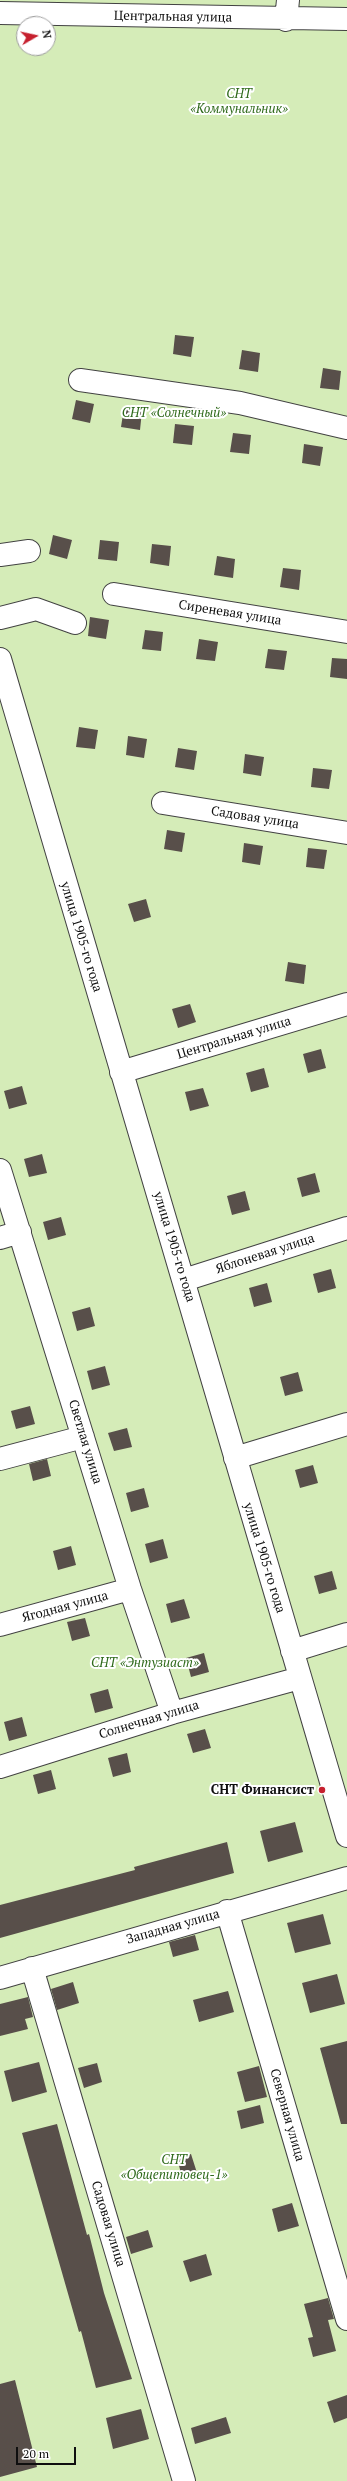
<!DOCTYPE html>
<html>
<head>
<meta charset="utf-8">
<style>
	body { margin:0 }
	#map { position:relative; width:347px; height:2481px; overflow:hidden; background:#fffcf0; font-family:"PT Serif",serif }
	canvas { display:block }
	.north { position:absolute; left:16px; top:16px; width:40px; height:40px; box-sizing:border-box; background:#fff; border:1px solid #9f9f9f; border-radius:50%; rotate:81deg; font-size:11px; font-weight:700; line-height:16px; text-align:center; color:#0f0f0f }
	.north::after { content:''; display:block; margin:auto; width:14px; height:18px; background:#c6202e; clip-path:polygon(50% 0,100% 100%,50% 72%,0 100%) }
	.scale { position:absolute; left:16px; top:2447px; width:60px; height:18px; box-sizing:border-box; border:2px solid #0f0f0f; border-top:0; padding-left:5px; font-size:12px; line-height:14px; white-space:nowrap; color:#0f0f0f; -webkit-text-stroke:3px #fff; paint-order:stroke }
</style>
</head>
<body>
<div id="map">
<canvas width="347" height="2481"></canvas>
<div class="north">N</div>
<div class="scale">20 m</div>
</div>
<script>
const g = document.querySelector('canvas').getContext('2d');
g.lineJoin = 'round';
function paint(path, color) { g.fillStyle = color; g.fill(path, 'evenodd'); }
const poly = rows => new Path2D(rows.map(r => 'M' + r).join(''));
function stroke(path, color, width, dash) { g.strokeStyle = color; g.lineWidth = width; g.lineCap = dash ? 'butt' : 'round'; g.setLineDash(dash || []); g.stroke(path); }
function drawText(font, color, halo, rows, align = 'center') {
  g.font = font + ' "PT Serif",serif'; g.lineWidth = 4; g.setLineDash([]); g.textBaseline = 'middle'; g.strokeStyle = halo; g.fillStyle = color; for (const [text, x, y, turn = 0] of rows) {
    g.save(); g.translate(x, y); g.rotate((+turn || 0) * Math.PI / 180); g.textAlign = isNaN(turn) ? turn : align; if (halo) g.strokeText(text, 0, 0); g.fillText(text, 0, 0); g.restore();
  }
}
const green = poly([
	[0,0,347,0,347,2481,0,2481],
	[24,24,48,24,48,48,24,48]
]);
const building = poly([
	[175,335,194,337,191,357,173,354],
	[242,350,260,353,258,372,239,369],
	[323,368,341,371,339,390,320,388],
	[76,400,94,404,90,423,72,419],
	[124,408,142,411,140,430,121,427],
	[175,424,194,426,192,445,173,443],
	[233,433,251,435,249,454,230,452],
	[304,444,323,447,320,466,302,463],
	[53,535,72,540,67,559,49,554],
	[100,540,119,542,117,561,98,559],
	[152,544,171,546,169,566,150,563],
	[217,556,235,559,233,578,214,575],
	[283,568,301,570,299,590,280,587],
	[90,617,109,620,106,639,88,636],
	[145,630,163,632,161,651,142,649],
	[199,639,218,642,215,661,196,659],
	[268,649,287,651,284,670,265,668],
	[332,658,347,659,347,679,330,677],
	[79,727,98,730,95,749,76,747],
	[128,736,147,739,144,758,126,755],
	[178,748,197,751,194,770,175,767],
	[245,754,264,757,261,776,243,773],
	[313,768,332,770,329,789,311,787],
	[167,830,185,833,182,852,164,849],
	[244,843,263,846,260,865,242,862],
	[308,848,327,850,324,869,306,867],
	[146,899,151,917,134,922,128,904],
	[288,962,306,965,304,984,285,981],
	[190,1004,196,1022,178,1028,172,1009],
	[321,1049,326,1068,308,1073,303,1054],
	[264,1068,269,1087,251,1092,246,1073],
	[22,1086,27,1104,9,1109,4,1091],
	[203,1088,209,1106,190,1111,185,1092],
	[42,1154,47,1173,29,1177,24,1159],
	[315,1173,320,1192,302,1197,297,1178],
	[245,1191,250,1210,232,1215,227,1196],
	[61,1217,66,1235,48,1240,43,1222],
	[331,1269,336,1288,318,1293,313,1274],
	[267,1283,272,1302,254,1307,249,1288],
	[90,1307,95,1326,77,1331,72,1312],
	[105,1366,110,1385,92,1390,87,1371],
	[298,1372,303,1391,285,1396,280,1377],
	[30,1406,35,1424,16,1429,11,1411],
	[127,1428,132,1447,114,1451,108,1433],
	[47,1459,51,1476,33,1481,29,1464],
	[313,1465,318,1483,300,1488,295,1470],
	[144,1488,149,1507,131,1512,126,1493],
	[163,1539,168,1558,150,1563,145,1544],
	[71,1546,76,1565,58,1570,53,1551],
	[332,1571,337,1589,319,1594,314,1576],
	[184,1599,190,1618,171,1623,166,1604],
	[85,1618,90,1636,72,1641,67,1622],
	[204,1653,209,1672,191,1677,186,1658],
	[108,1689,113,1708,95,1713,90,1694],
	[22,1717,27,1736,9,1741,4,1722],
	[205,1729,211,1748,193,1753,187,1734],
	[127,1753,131,1772,113,1777,108,1758],
	[51,1770,56,1789,38,1794,33,1775],
	[295,1822,303,1852,268,1862,260,1831],
	[227,1842,234,1873,0,1938,0,1905,135,1870,134,1867],
	[323,1914,331,1944,295,1953,287,1923],
	[195,1935,199,1950,173,1957,169,1942],
	[337,1974,345,2004,310,2013,302,1983],
	[73,1982,79,2003,57,2010,51,1989],
	[228,1991,234,2012,199,2022,193,2000],
	[28,1997,33,2017,25,2019,28,2029,0,2036,0,2004],
	[347,2041,347,2124,341,2124,320,2048],
	[39,2062,47,2092,12,2102,4,2071],
	[97,2063,102,2082,84,2088,78,2068],
	[259,2066,267,2097,245,2102,237,2072],
	[260,2105,264,2123,241,2129,237,2111],
	[57,2124,87,2235,89,2234,104,2293,132,2379,96,2388,81,2331,79,2332,22,2133],
	[191,2154,198,2176,183,2181,177,2158],
	[292,2203,299,2226,278,2232,272,2209],
	[148,2230,153,2247,131,2254,126,2237],
	[206,2254,212,2275,190,2282,183,2261],
	[328,2298,334,2319,328,2320,336,2351,313,2357,308,2338,313,2337,304,2304],
	[15,2380,37,2467,0,2477,0,2384],
	[347,2395,347,2418,334,2423,327,2402],
	[141,2409,149,2439,113,2449,106,2418],
	[226,2417,231,2433,195,2444,191,2428]
]);
const minor = poly([
	[0,13,347,19],
	[286,20,288,0],
	[80,380,240,403,347,428],
	[0,555,29,551],
	[114,594,347,632],
	[0,618,36,609,75,623],
	[0,659,347,1836],
	[163,803,347,833],
	[121,1072,347,1004],
	[0,1170,130,1589,172,1713],
	[0,1238,20,1232],
	[184,1280,347,1228],
	[235,1458,347,1424],
	[0,1459,83,1437],
	[0,1625,130,1589],
	[292,1651,347,1634],
	[0,1767,172,1713,300,1678],
	[227,1911,347,2319],
	[32,1968,184,2481],
	[0,1978,347,1878]
]);
const markers = [
	[322,1790,4,"#c6202e"]
];
const streetNames = [
	["Центральная улица",173,17,1],
	["Сиреневая улица",230,613,9],
	["Садовая улица",255,818,9],
	["улица 1905-го года",81,937,73],
	["Центральная улица",234,1038,-17],
	["улица 1905-го года",174,1247,73],
	["Яблоневая улица",265,1254,-18],
	["Светлая улица",85,1442,73],
	["улица 1905-го года",264,1558,73],
	["Ягодная улица",65,1607,-15],
	["Солнечная улица",149,1720,-17],
	["Западная улица",173,1927,-16],
	["Северная улица",287,2115,74],
	["Садовая улица",108,2224,73]
];
const parkNames = [
	["СНТ",239,94],
	["«Коммунальник»",239,109],
	["СНТ «Солнечный»",174,413],
	["СНТ «Энтузиаст»",145,1663],
	["СНТ",174,2160],
	["«Общепитовец-1»",174,2175]
];
const poiNames = [
	["СНТ Финансист",314,1790]
];
paint(green, '#d5ecb8');
paint(building, '#584f4a');
stroke(minor, '#424242', 24);
stroke(minor, '#fff', 22);
for (const [x, y, r, color] of markers) { const dot = new Path2D(); dot.arc(x, y, r, 0, 2 * Math.PI); g.fillStyle = color; g.fill(dot); stroke(dot, '#fff', 1.5); }
drawText('13px', '#0f0f0f', '#fff', streetNames);
drawText('italic 13px', '#2f6a1b', '#fff', parkNames);
drawText('bold 13px', '#0f0f0f', '#fff', poiNames, 'right');
</script>
</body>
</html>
